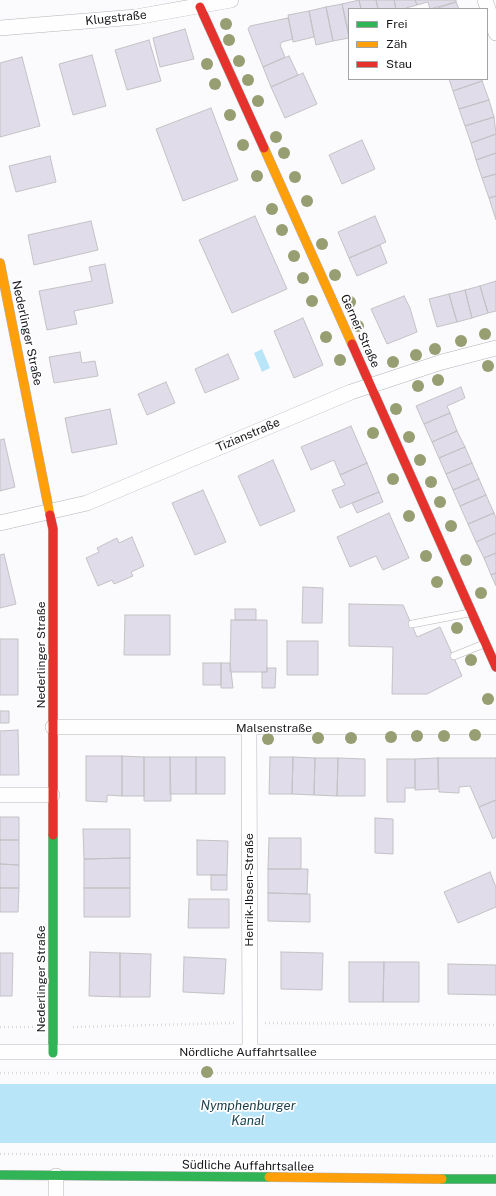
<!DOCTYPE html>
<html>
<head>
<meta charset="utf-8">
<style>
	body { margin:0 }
	#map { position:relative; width:496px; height:1196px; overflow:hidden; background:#fbfafd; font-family:"Public Sans",sans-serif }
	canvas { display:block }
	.legend { position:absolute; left:348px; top:8px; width:140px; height:72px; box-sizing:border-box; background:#fff; border:1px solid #a3a2a4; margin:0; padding:5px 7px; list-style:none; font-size:12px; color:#18171b }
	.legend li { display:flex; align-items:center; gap:8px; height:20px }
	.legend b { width:20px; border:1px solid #a3a2a4 }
</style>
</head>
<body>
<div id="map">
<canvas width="496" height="1196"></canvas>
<ul class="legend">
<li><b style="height:5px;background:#30b455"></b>Frei</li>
<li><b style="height:5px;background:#ff9f0a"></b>Zäh</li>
<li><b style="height:5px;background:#e5322d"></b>Stau</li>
</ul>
</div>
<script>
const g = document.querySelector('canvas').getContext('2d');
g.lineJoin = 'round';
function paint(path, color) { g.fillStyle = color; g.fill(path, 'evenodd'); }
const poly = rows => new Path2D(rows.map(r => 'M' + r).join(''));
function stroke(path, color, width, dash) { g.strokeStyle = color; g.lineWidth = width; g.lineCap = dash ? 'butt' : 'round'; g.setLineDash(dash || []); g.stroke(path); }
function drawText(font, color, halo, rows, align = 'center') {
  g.font = font + ' "Public Sans",sans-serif'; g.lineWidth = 3.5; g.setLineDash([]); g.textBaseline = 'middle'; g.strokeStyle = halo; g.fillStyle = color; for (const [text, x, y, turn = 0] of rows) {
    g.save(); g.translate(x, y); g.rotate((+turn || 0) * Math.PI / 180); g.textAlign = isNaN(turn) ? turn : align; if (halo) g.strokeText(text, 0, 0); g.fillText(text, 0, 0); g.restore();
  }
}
const water = poly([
	[262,349,270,368,262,372,254,353],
	[0,1084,496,1084,496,1143,0,1143]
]);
const building = poly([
	[359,0,361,9,349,9,349,34,342,4,359,0],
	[359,0,376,0,378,9,361,9,359,0],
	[376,0,394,0,396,9,378,9,376,0],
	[394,0,415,0,417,5,406,8,407,9,396,9,394,0],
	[415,0,456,0,456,2,430,9,428,2,417,5,415,0],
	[456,2,459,9,435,9,456,2],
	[342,4,349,38,333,41,326,7,342,4],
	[326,7,333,41,316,45,309,11,326,7],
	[309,11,314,37,293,42,288,15,309,11],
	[288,18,293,39,282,42,280,45,285,57,263,67,248,29,250,26,288,18],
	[185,29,194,59,160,67,153,38,185,29],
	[149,40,161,81,127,90,115,50,149,40],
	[92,55,106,106,73,115,59,64,92,55],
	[289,56,298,75,271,87,263,67,289,56],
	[22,57,40,126,0,137,0,63,22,57],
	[303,73,317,104,285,118,271,87,303,73],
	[449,79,482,79,482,81,453,91,449,79],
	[482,81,489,100,459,109,453,91,482,81],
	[489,100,494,117,465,126,459,109,489,100],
	[211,108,238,180,183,201,156,129,211,108],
	[494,117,496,134,471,143,465,126,494,117],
	[496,134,496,153,476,160,471,143,496,134],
	[362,140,375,169,342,184,329,155,362,140],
	[496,153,496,174,482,178,476,160,496,153],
	[50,156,56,182,16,192,9,166,50,156],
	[496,174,496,196,489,198,482,178,496,174],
	[496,196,496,220,489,198,496,196],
	[255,216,287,289,232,313,199,240,255,216],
	[375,216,386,242,349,258,338,232,375,216],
	[91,221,98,250,34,265,28,235,91,221],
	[380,245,387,263,357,276,349,258,380,245],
	[105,264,113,303,74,311,77,324,47,330,39,291,92,281,89,267,105,264],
	[496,281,496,311,488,313,480,286,496,281],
	[480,286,488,313,472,318,465,290,480,286],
	[465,290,472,318,457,322,449,294,465,290],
	[449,294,457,322,437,327,429,299,449,294],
	[404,296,410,308,417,332,387,344,371,309,404,296],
	[303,318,323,365,294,378,274,331,303,318],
	[80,352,82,363,95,361,98,376,54,383,49,357,80,352],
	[228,354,239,379,205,393,195,369,228,354],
	[166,382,175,403,147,415,138,394,166,382],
	[461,387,465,398,447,406,450,413,424,424,416,406,461,387],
	[110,409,117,444,72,453,65,418,110,409],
	[450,413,457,431,432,442,424,424,450,413],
	[351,426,367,463,340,475,334,460,311,470,301,447,351,426],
	[457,431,465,447,439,458,432,442,457,431],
	[4,439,15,487,0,491,0,440,4,439],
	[465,447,472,463,446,474,439,458,465,447],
	[273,460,295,511,260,526,238,476,273,460],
	[367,463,379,492,340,508,332,490,345,485,340,475,367,463],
	[472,463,479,479,453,490,446,474,472,463],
	[479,479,486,495,460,506,453,490,479,479],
	[203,490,226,542,195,555,172,503,203,490],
	[379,492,383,502,357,513,352,503,379,492],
	[486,495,494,513,468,524,460,506,486,495],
	[389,513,409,558,383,570,376,556,350,567,337,537,389,513],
	[494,513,496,518,496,533,476,542,468,524,494,513],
	[496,533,496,553,484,558,476,542,496,533],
	[132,537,144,566,131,572,133,576,114,584,112,580,98,586,86,558,99,552,97,548,117,538,119,543,132,537],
	[496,553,496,573,491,575,484,558,496,553],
	[4,554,16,604,0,608,0,555,4,554],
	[496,573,496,586,491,575,496,573],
	[303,587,323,588,322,623,302,623,303,587],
	[349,604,403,605,417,637,440,627,462,676,427,694,392,694,393,647,349,646,349,604],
	[235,609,256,609,256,620,235,620,235,609],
	[125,615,170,615,170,655,124,655,125,615],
	[231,620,267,620,267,672,230,672,231,620],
	[0,639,18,639,18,695,0,695,0,639],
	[287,641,318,641,318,675,287,675,287,641],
	[203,663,221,663,221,685,203,685,203,663],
	[221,663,230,663,233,688,221,688,221,663],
	[267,668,276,668,275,688,262,688,262,672,267,672,267,668],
	[0,711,9,711,9,723,0,723,0,711],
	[18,730,19,775,0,775,0,731,18,730],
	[86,756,122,756,122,796,107,795,107,802,86,801,86,756],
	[122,756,144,757,144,796,122,796,122,756],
	[144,757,170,757,171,801,144,801,144,757],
	[170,757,196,757,196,794,170,794,170,757],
	[196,757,225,757,225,794,196,794,196,757],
	[270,757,293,757,292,794,269,794,270,757],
	[293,757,315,758,314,795,292,794,293,757],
	[315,758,338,758,337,796,314,795,315,758],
	[338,758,365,759,365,796,337,796,338,758],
	[438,758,496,758,496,800,479,807,470,786,459,787,459,793,439,792,438,758],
	[438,758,438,789,415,790,415,759,438,758],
	[387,759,415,759,415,788,405,788,405,802,387,802,387,759],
	[496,800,496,837,493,839,479,807,496,800],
	[0,817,19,817,19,840,0,840,0,817],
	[375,818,393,819,393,854,375,853,375,818],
	[83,829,130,829,130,858,84,859,83,829],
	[269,838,301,838,301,869,268,869,269,838],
	[0,840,19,840,19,865,0,864,0,840],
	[197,840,228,841,227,875,197,875,197,840],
	[130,858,130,888,84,888,84,859,130,858],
	[0,864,19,865,19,888,0,888,0,864],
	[268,869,308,869,307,894,268,893,268,869],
	[490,872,496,887,496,907,458,923,444,892,490,872],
	[211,875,227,875,227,890,211,890,211,875],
	[0,888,19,888,18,912,0,912,0,888],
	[84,888,130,888,130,917,84,917,84,888],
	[268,893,310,894,310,922,268,921,268,893],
	[189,899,229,899,229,928,188,928,189,899],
	[90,952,120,953,120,997,89,996,90,952],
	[281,952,323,953,322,990,281,989,281,952],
	[0,953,13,953,12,996,0,996,0,953],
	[120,953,151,954,150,997,120,997,120,953],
	[184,957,226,959,224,994,183,992,184,957],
	[349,962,384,962,383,1002,349,1002,349,962],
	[384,962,419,962,419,1002,383,1002,384,962],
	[448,964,496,965,496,995,448,994,448,964]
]);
const path = poly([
	[265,1023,496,1025],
	[0,1027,34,1027],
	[73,1027,234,1023],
	[0,1073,50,1073],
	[57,1073,496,1073],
	[0,1154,496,1156]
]);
const lane = poly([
	[412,624,469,613],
	[454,656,484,644]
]);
const street = poly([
	[485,0,496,33],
	[0,28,136,17,231,0],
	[0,523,87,503,351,392,442,362,496,348],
	[53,727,496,727],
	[249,728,250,1052],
	[0,795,52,795],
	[0,1052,496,1052],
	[56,1176,56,1196]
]);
const fast = poly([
	[53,835,53,1053],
	[0,1175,269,1177],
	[442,1179,496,1179]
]);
const slow = poly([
	[264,148,352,344],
	[0,263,50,515],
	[269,1177,442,1179]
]);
const jam = poly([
	[200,7,264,148],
	[352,344,496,667],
	[50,515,53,529,53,835]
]);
const trees = [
	[226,24],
	[229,40],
	[239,61],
	[207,64],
	[248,80],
	[215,84],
	[258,101],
	[230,115],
	[276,137],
	[243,145],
	[284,153],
	[257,176],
	[295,177],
	[307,201],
	[272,209],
	[282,230],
	[322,244],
	[294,256],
	[335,275],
	[303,278],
	[312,301],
	[350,302],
	[358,326],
	[485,334],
	[326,337],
	[461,341],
	[435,349],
	[416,355],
	[340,360],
	[393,362],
	[488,366],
	[438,380],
	[418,386],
	[396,409],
	[373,433],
	[409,437],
	[420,460],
	[393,479],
	[431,482],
	[440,502],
	[409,516],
	[451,526],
	[426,556],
	[466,560],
	[437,582],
	[481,593],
	[457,628],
	[471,660],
	[488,699],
	[475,735],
	[417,736],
	[444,736],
	[391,737],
	[318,738],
	[351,738],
	[268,739],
	[207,1072]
];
const streetNames = [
	["Klugstraße",116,18,-6],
	["Gerner Straße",360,331,66],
	["Nederlinger Straße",27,333,78],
	["Tizianstraße",248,435,-23],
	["Nederlinger Straße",41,655,-90],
	["Malsenstraße",274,728],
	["Henrik-Ibsen-Straße",249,890,-90],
	["Nederlinger Straße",41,979,-90],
	["Nördliche Auffahrtsallee",248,1052],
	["Südliche Auffahrtsallee",248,1166,1]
];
const waterNames = [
	["Nymphenburger",248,1106],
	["Kanal",248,1121]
];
paint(water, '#b8e5f8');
paint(building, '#e0dce9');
stroke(building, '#c3c2c5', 1);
stroke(lane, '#b5b4b7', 8);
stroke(street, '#b5b4b7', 16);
stroke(fast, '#b5b4b7', 10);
stroke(slow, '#b5b4b7', 10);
stroke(jam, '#b5b4b7', 10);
stroke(path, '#dbdbdb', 2.5, [1, 3]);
stroke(lane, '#fefeff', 7);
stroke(street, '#fefeff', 15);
stroke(fast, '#30b455', 9);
stroke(slow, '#ff9f0a', 9);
stroke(jam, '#e5322d', 9);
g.fillStyle = '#969e72';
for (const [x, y] of trees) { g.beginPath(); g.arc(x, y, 6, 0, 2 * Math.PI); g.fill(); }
drawText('12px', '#18171b', '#fff', streetNames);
drawText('italic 13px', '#173d4b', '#fff', waterNames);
</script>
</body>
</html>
